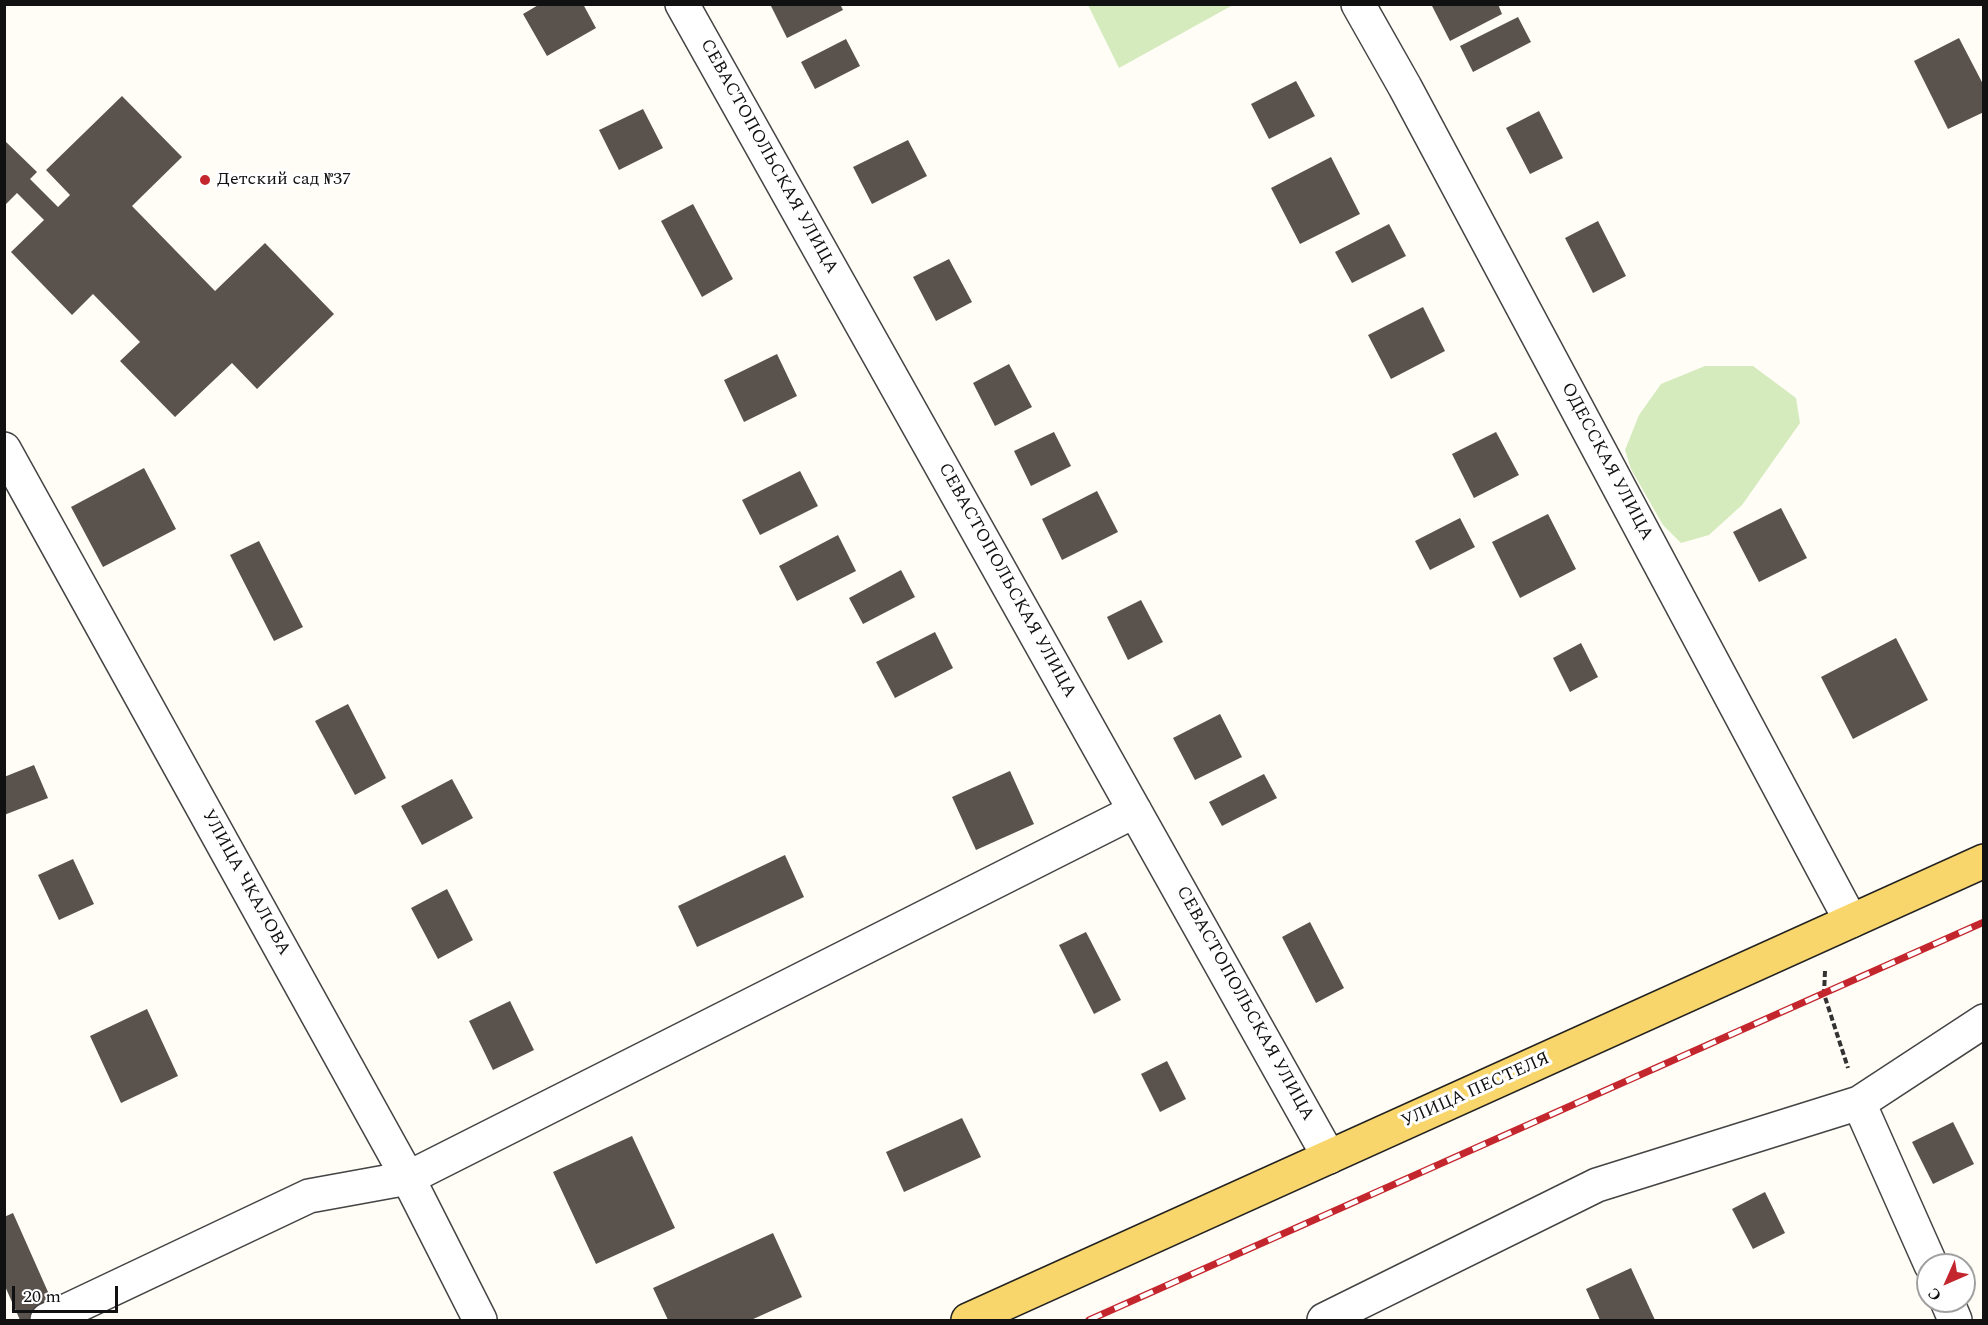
<!DOCTYPE html>
<html>
<head>
<meta charset="utf-8">
<style>
	body { margin:0 }
	#map { position:relative; width:1988px; height:1325px; overflow:hidden; background:#fffdf5; font-family:Spectral,serif }
	canvas { display:block }
	.frame { position:absolute; inset:0; border:6px solid #111; pointer-events:none }
	.north { position:absolute; left:1916px; top:1253px; width:60px; height:60px; box-sizing:border-box; background:#fff; border:2px solid #a0a0a0; border-radius:50%; rotate:225deg; font-size:16px; font-weight:700; line-height:24px; text-align:center; color:#111 }
	.north::after { content:''; display:block; margin:auto; width:21px; height:27px; background:#c4262e; clip-path:polygon(50% 0,100% 100%,50% 72%,0 100%) }
	.scale { position:absolute; left:12px; top:1286px; width:106px; height:27px; box-sizing:border-box; border:3px solid #111; border-top:0; padding-left:8px; font-size:18px; line-height:21px; white-space:nowrap; color:#111; -webkit-text-stroke:4px #fff; paint-order:stroke }
</style>
</head>
<body>
<div id="map">
<canvas width="1988" height="1325"></canvas>
<div class="frame"></div>
<div class="north">С</div>
<div class="scale">20 m</div>
</div>
<script>
const g = document.querySelector('canvas').getContext('2d');
g.lineJoin = 'round';
function paint(path, color) { g.fillStyle = color; g.fill(path, 'evenodd'); }
const poly = rows => new Path2D(rows.map(r => 'M' + r).join(''));
function stroke(path, color, width, dash) { g.strokeStyle = color; g.lineWidth = width; g.lineCap = dash ? 'butt' : 'round'; g.setLineDash(dash || []); g.stroke(path); }
function drawText(font, color, halo, rows, align = 'center') {
  g.font = font + ' Spectral,serif'; g.lineWidth = 6; g.setLineDash([]); g.textBaseline = 'middle'; g.strokeStyle = halo; g.fillStyle = color; for (const [text, x, y, turn = 0] of rows) {
    g.save(); g.translate(x, y); g.rotate((+turn || 0) * Math.PI / 180); g.textAlign = isNaN(turn) ? turn : align; if (halo) g.strokeText(text, 0, 0); g.fillText(text, 0, 0); g.restore();
  }
}
const green = poly([
	[1088,5,1233,5,1119,68],
	[1705,366,1753,366,1796,398,1800,423,1742,505,1709,535,1681,543,1663,525,1631,469,1625,450,1639,415,1661,384]
]);
const building = poly([
	[540,4,583,4,596,28,547,56,523,14],
	[770,4,840,4,843,10,787,38],
	[1431,4,1498,4,1502,14,1450,41],
	[1518,17,1531,42,1473,72,1460,46],
	[1959,38,1984,86,1984,112,1948,129,1914,61],
	[846,39,860,66,815,89,801,62],
	[1296,81,1315,116,1269,139,1251,104],
	[122,96,182,157,132,206,215,291,265,243,334,314,257,389,232,363,175,417,120,361,140,342,93,294,72,315,11,252,44,220,17,193,4,206,4,140,37,172,30,179,58,207,70,195,46,170],
	[643,109,663,148,619,170,599,130],
	[1539,111,1563,158,1530,174,1506,128],
	[908,140,927,176,872,204,853,167],
	[1331,157,1360,214,1300,244,1271,188],
	[693,204,733,279,702,297,661,221],
	[1598,221,1626,276,1593,293,1565,238],
	[1389,224,1406,256,1352,283,1335,252],
	[949,259,972,302,936,321,913,277],
	[1423,307,1445,351,1391,379,1368,335],
	[777,354,797,396,744,422,724,380],
	[1009,364,1032,407,995,426,973,383],
	[1054,432,1071,466,1031,486,1014,451],
	[1496,432,1519,475,1474,498,1452,454],
	[144,468,176,529,103,567,71,507],
	[800,471,818,506,760,535,742,500],
	[1097,491,1118,532,1062,560,1042,519],
	[1781,508,1807,558,1759,582,1733,532],
	[1548,514,1576,569,1520,598,1492,542],
	[1460,518,1475,547,1430,570,1415,541],
	[838,535,856,571,797,601,779,566],
	[259,541,303,627,274,641,230,555],
	[901,570,915,597,863,624,849,598],
	[1141,600,1163,642,1128,660,1107,617],
	[935,632,953,668,895,698,876,662],
	[1896,638,1928,700,1853,739,1821,677],
	[1581,643,1598,677,1570,692,1553,658],
	[348,704,386,778,355,795,315,721],
	[1220,714,1242,757,1195,780,1173,738],
	[34,765,48,798,4,815,4,777],
	[1010,771,1034,824,976,850,952,797],
	[1264,774,1277,798,1222,826,1209,802],
	[452,779,473,818,422,845,401,806],
	[785,855,804,897,697,947,678,906],
	[73,859,94,904,59,920,38,875],
	[447,889,473,940,438,959,411,908],
	[1310,922,1344,988,1316,1003,1282,937],
	[1086,932,1121,1000,1094,1014,1059,945],
	[510,1001,534,1050,493,1070,469,1021],
	[147,1009,178,1076,121,1103,90,1036],
	[1167,1061,1186,1099,1160,1112,1141,1074],
	[962,1118,981,1157,904,1192,886,1152],
	[1953,1122,1974,1164,1933,1184,1912,1142],
	[632,1136,675,1228,596,1264,553,1172],
	[1765,1192,1785,1233,1753,1249,1732,1209],
	[13,1213,56,1310,32,1320,20,1320,4,1284,4,1217],
	[773,1233,802,1297,751,1320,668,1320,653,1288],
	[1631,1268,1655,1320,1600,1320,1586,1289]
]);
const path = poly([
	[1825,971,1824,994,1848,1068]
]);
const minor = poly([
	[682,4,1329,1157],
	[1358,4,1405,87,1851,921],
	[4,449,408,1178,480,1320],
	[1859,1103,1931,1265],
	[1947,1301,1955,1320],
	[47,1320,309,1196,408,1178,1135,811],
	[1324,1320,1597,1185,1859,1103,1984,1021]
]);
const major = poly([
	[968,1320,1984,861]
]);
const rail = poly([
	[1089,1320,1984,922]
]);
const markers = [
	[205,180,6,"#c4262e"]
];
const streetNames = [
	["СЕВАСТОПОЛЬСКАЯ УЛИЦА",768,157,61],
	["ОДЕССКАЯ УЛИЦА",1606,462,62],
	["СЕВАСТОПОЛЬСКАЯ УЛИЦА",1006,581,61],
	["УЛИЦА ЧКАЛОВА",245,883,61],
	["СЕВАСТОПОЛЬСКАЯ УЛИЦА",1244,1004,61],
	["УЛИЦА ПЕСТЕЛЯ",1476,1091,-24]
];
const poiNames = [
	["Детский сад №37",217,180]
];
paint(green, '#d5ebbd');
paint(building, '#5a524d');
stroke(minor, '#444', 36);
stroke(major, '#222', 36);
stroke(path, '#333', 4, [6, 3]);
stroke(minor, '#fff', 33);
stroke(major, '#f9d66b', 33);
stroke(rail, '#c4262e', 7);
stroke(rail, '#fff', 4.5, [14]);
for (const [x, y, r, color] of markers) { const dot = new Path2D(); dot.arc(x, y, r, 0, 2 * Math.PI); g.fillStyle = color; g.fill(dot); stroke(dot, '#fff', 2); }
drawText('18px', '#111', '#fff', streetNames);
drawText('18px', '#111', '#fff', poiNames, 'left');
</script>
</body>
</html>
